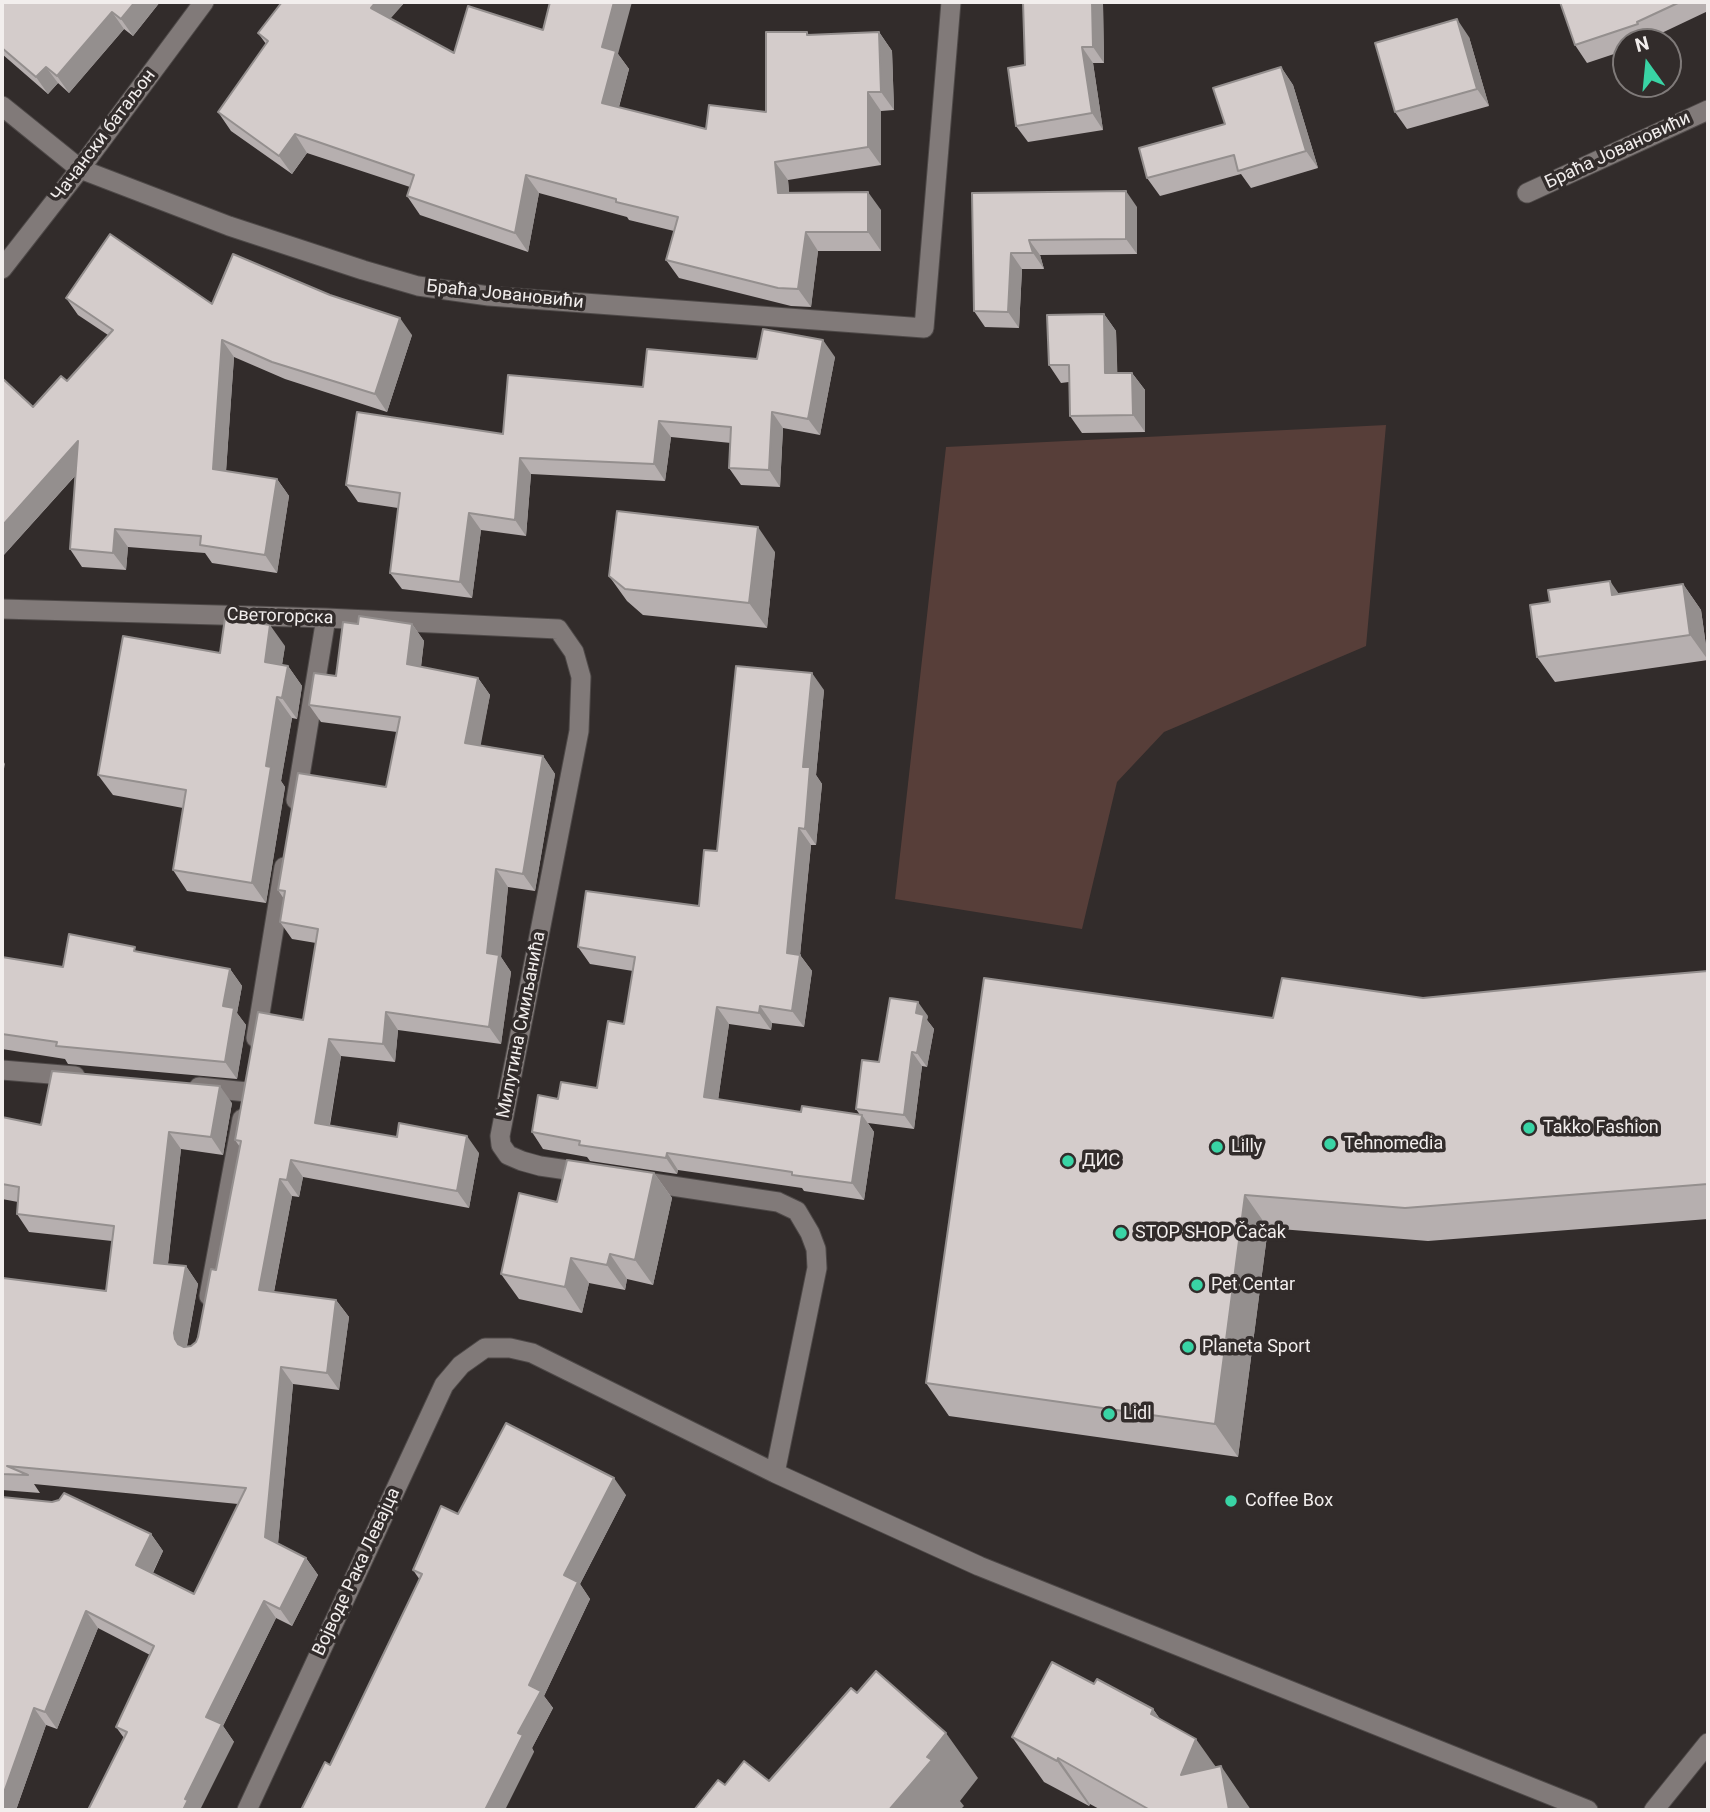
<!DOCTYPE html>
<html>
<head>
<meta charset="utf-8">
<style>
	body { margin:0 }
	#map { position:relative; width:1710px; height:1812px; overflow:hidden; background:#322c2b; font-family:Roboto,sans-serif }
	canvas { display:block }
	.frame { position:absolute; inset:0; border:4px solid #f2eeed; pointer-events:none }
	.north { position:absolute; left:1612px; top:28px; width:70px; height:70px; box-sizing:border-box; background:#322c2b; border:2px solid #7f7a79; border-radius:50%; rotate:345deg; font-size:19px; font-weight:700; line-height:28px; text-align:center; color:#f2eeed }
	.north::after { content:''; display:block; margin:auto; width:24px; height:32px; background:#39d4a5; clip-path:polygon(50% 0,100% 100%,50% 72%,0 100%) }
</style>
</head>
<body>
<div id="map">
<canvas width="1710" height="1812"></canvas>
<div class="frame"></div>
<div class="north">N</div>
</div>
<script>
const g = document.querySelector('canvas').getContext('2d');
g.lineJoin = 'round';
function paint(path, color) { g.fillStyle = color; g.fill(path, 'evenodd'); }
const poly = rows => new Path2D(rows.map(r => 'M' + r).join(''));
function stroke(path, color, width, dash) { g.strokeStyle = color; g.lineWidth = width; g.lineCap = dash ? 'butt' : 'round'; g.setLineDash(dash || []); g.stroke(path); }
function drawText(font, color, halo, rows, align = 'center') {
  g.font = font + ' Roboto,sans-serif'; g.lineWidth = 7; g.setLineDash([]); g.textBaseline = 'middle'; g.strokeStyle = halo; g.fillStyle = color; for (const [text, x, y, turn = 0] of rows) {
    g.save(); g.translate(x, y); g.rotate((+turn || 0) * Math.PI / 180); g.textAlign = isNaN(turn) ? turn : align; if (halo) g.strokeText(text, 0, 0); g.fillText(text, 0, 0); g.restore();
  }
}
const green = poly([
	[1386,425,1366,646,1164,732,1117,782,1082,929,895,899,946,447]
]);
const minor = poly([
	[2,106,80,169,229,226,363,270,418,286,489,296,924,328,951,2],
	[1527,193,1708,110],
	[2,269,80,169,204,2],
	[2,609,326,618,558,629,574,652,581,677,579,731,500,1136,501,1145,508,1155,522,1161,540,1166,588,1173],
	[296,800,326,618],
	[256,1038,284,867],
	[2,1070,75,1076],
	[199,1087,247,1092],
	[639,1181,778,1202,797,1211,810,1233,816,1249,817,1268,775,1473],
	[209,1296,242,1119],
	[247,1810,444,1385,461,1365,485,1348,510,1348,532,1353,775,1473,979,1566,1588,1810]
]);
const tertiary = poly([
	[1654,1810,1708,1743]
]);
const wall = poly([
	[2,2,160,2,133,36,124,29,69,93,58,83,48,94,2,54],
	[282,2,405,2,390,18,454,53,618,54,629,69,619,107,706,129,766,112,807,32,809,35,879,32,892,51,894,110,881,111,881,165,788,180,789,193,881,210,881,251,818,251,811,307,791,306,679,278,666,260,674,231,629,220,627,217,539,193,528,252,420,215,407,196,410,187,307,153,292,174,231,131,218,112,266,44,258,33],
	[1560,2,1708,2,1708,11,1649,39,1650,42,1626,42,1626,50,1587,63,1575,45],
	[1103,4,1104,63,1093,63,1103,130,1028,142,1016,126,1025,65],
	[1469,37,1489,106,1407,129,1395,112],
	[1281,67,1293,85,1318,168,1251,188,1241,174,1160,196,1147,178,1225,124],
	[972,193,1137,207,1137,254,1040,255,1044,269,1022,269,1019,328,985,327,974,311],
	[66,298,212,304,412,335,387,412,285,379,234,357,226,471,277,479,289,496,277,573,212,563,205,553,128,547,126,570,82,567,70,549,76,475,2,557,33,407,67,381,108,335,78,315],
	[1104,314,1116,331,1117,373,1132,373,1145,390,1145,432,1082,433,1070,416,1069,382,1061,383,1049,365],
	[835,357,820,435,783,428,780,487,741,485,729,468,731,443,671,437,665,481,531,474,526,536,481,530,472,598,402,589,390,573,398,508,358,502,346,485,643,387,757,359],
	[775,552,767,628,643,615,627,601,609,576],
	[1683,584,1701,610,1708,660,1555,682,1537,657,1619,594],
	[358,624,412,624,424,641,421,667,478,678,490,695,480,745,543,756,555,774,535,891,508,887,501,957,511,972,501,1044,398,1030,395,1062,341,1056,330,1125,479,1153,469,1208,303,1177,299,1197,292,1196,274,1292,336,1300,349,1317,339,1390,293,1384,278,1543,306,1558,318,1575,292,1626,276,1618,223,1726,234,1742,124,1738,116,1727,150,1655,98,1628,57,1729,46,1725,16,1810,2,1497,151,1534,163,1551,153,1573,194,1594,238,1504,34,1484,40,1493,2,1490,2,1288,106,1291,112,1241,29,1232,17,1214,18,1202,2,1199,2,1118,41,1125,232,1103,223,1155,181,1149,168,1264,186,1266,198,1284,187,1346,191,1346,196,1342,216,1270,240,1147,235,1140,303,1020,316,943,292,939,280,922,284,899,278,890,386,787,397,732,321,722,309,705,336,676],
	[285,646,282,665,288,666,302,686,297,719,292,718,281,781,285,787,266,903,187,891,173,870,183,808,113,795,98,775,220,653],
	[824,690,816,775,822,784,816,845,811,845,800,955,812,971,804,1027,772,1023,771,1030,729,1024,718,1100,801,1112,860,1115,856,1109,879,1062,928,1016,927,1020,934,1029,927,1067,922,1066,914,1129,868,1123,874,1132,864,1200,804,1191,802,1188,678,1170,677,1174,590,1161,587,1157,543,1149,532,1132,558,1099,597,1088,624,1024,633,971,590,964,578,947,699,906,717,851],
	[139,952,230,969,242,986,237,1013,246,1025,237,1079,68,1064,65,1059,2,1049,2,957,63,967],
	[1708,971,1708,1219,1428,1241,1268,1228,1238,1457,949,1416,926,1383,1273,1018,1423,998],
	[654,1173,672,1198,653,1285,627,1279,625,1290,589,1283,582,1313,519,1299,501,1274,557,1202],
	[626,1495,580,1584,590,1599,544,1696,553,1708,532,1748,534,1752,330,1765,420,1580,413,1570,458,1514],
	[1094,1684,1153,1709,1160,1719,1216,1767,1251,1810,1101,1810,1090,1804,1089,1806,1044,1782,1012,1737]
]);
const shadedWall = poly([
	[135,2,160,2,133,36,121,19],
	[376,2,405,2,384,26,371,8],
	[614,2,632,2,618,54,629,69,615,121,602,103,602,47],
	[1092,2,1102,2,1103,4,1104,63,1093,47],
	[112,12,124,29,69,93,57,76],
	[1457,19,1469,37,1489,106,1477,89],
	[879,32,892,51,894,110,881,92],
	[1082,47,1093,63,1103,130,1092,113],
	[46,67,58,83,48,94,36,77],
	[1281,67,1293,85,1318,168,1306,151],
	[868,92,881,111,881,165,868,147],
	[295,134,307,153,292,174,279,156],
	[775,162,788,180,791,212,778,193],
	[526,175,539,193,528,252,515,233],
	[1126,191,1137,207,1137,254,1126,239],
	[868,192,881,210,881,251,868,232],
	[806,232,818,251,811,307,798,289],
	[1029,240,1040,255,1044,269,1033,253],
	[1011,253,1022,269,1019,328,1008,312],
	[1104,314,1116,331,1118,390,1105,373],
	[400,318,412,335,387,412,375,394],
	[222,340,234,357,225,486,213,469],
	[823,340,835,357,820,435,808,419],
	[1132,373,1145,390,1145,432,1133,415],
	[772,412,783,428,780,487,769,470],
	[659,421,671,437,665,481,654,464],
	[78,441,90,459,2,557,2,526],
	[520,458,531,474,526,536,515,520],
	[277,479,289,496,277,573,265,555],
	[469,513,481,530,472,598,460,582],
	[758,527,775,552,767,628,749,603],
	[115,529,128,547,126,570,113,553],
	[1610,581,1628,607,1612,595],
	[1683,584,1701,610,1708,660,1690,635],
	[412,624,424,641,419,682,407,664],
	[270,625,285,646,279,683,265,662],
	[288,666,302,686,297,719,282,698],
	[812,673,824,690,816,775,822,784,816,845,805,829,803,767],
	[478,678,490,695,478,760,465,743],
	[277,697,292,718,281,781,285,787,266,903,252,883,266,766],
	[543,756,555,774,535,891,523,874],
	[2,759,5,764,2,778],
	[799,828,811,845,799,965,800,955,812,971,804,1027,792,1011,787,953],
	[496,869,508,887,501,957,511,972,501,1044,489,1027,487,953],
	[230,969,242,986,237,1013,246,1025,237,1079,225,1062,223,1006],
	[918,1002,928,1016,927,1020,934,1029,927,1067,917,1053,916,1013],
	[760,1006,772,1023,771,1030,759,1013],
	[717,1007,729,1024,716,1114,704,1097],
	[386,1012,398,1030,395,1062,383,1044],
	[329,1039,341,1056,327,1140,315,1123],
	[912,1052,922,1066,914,1129,904,1115],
	[220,1086,232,1103,223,1155,211,1137],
	[862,1115,874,1132,864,1200,852,1183],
	[169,1132,181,1149,166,1280,154,1263],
	[467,1136,479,1153,469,1208,457,1191],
	[667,1153,678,1170,677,1174,666,1158],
	[291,1160,303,1177,299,1197,287,1180],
	[654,1173,672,1198,653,1285,635,1260],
	[280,1179,292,1196,271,1307,259,1290],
	[1245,1195,1268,1228,1238,1457,1215,1424],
	[610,1254,627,1279,625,1290,607,1265],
	[571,1258,589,1283,582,1313,565,1287],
	[186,1266,198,1284,186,1350,187,1357,175,1339,174,1333],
	[336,1300,349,1317,339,1390,327,1373],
	[281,1367,293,1384,277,1554,265,1537],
	[614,1478,626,1495,580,1584,590,1599,544,1696,553,1708,532,1748,534,1752,505,1810,485,1810,518,1733,529,1685,564,1575],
	[151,1534,163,1551,148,1582,136,1565],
	[306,1558,318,1575,292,1626,280,1609],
	[264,1601,276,1618,223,1726,234,1742,200,1810,183,1810,206,1717],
	[86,1611,98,1628,57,1729,45,1712],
	[34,1708,46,1725,16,1810,2,1810,2,1798],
	[1153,1709,1185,1755,1151,1714],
	[946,1733,978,1778,960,1801,964,1806,960,1810,889,1810,927,1757],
	[1196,1739,1223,1777,1221,1766,1251,1810,1229,1810,1181,1775],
	[1058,1758,1090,1804,1089,1806,1057,1761]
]);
const building = poly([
	[2,2,135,2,121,19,112,12,57,76,46,67,36,77,2,48,2,2],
	[282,2,376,2,371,8,454,53,468,6,543,30,550,2,614,2,602,47,616,51,602,103,706,129,709,105,766,112,766,32,807,32,807,35,879,32,881,92,868,92,868,147,775,162,778,193,868,192,868,232,806,232,798,289,778,288,666,260,678,217,616,202,616,199,526,175,515,233,407,196,414,175,295,134,279,156,218,112,268,41,258,33,282,2],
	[1023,2,1092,2,1093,47,1082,47,1092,113,1016,126,1008,68,1025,65,1023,2],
	[1560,2,1680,2,1637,22,1638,24,1575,45,1560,2],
	[1457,19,1477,89,1395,112,1375,43,1457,19],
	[1281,67,1306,151,1238,171,1234,155,1147,178,1139,148,1225,124,1213,88,1281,67],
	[1126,191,1126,239,1029,240,1033,253,1011,253,1008,312,974,311,972,193,1126,191],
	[110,234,212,304,233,254,330,295,400,318,375,394,272,362,222,340,213,469,277,479,265,555,200,545,201,536,115,529,113,553,70,549,78,441,2,526,2,378,33,407,61,376,67,381,113,330,66,298,110,234],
	[1104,314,1105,373,1132,373,1133,415,1070,416,1069,365,1049,365,1047,315,1104,314],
	[763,329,823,340,808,419,772,412,769,470,729,468,731,427,659,421,654,464,520,458,515,520,469,513,460,582,390,573,400,493,346,485,357,412,503,434,508,375,643,387,647,349,757,359,763,329],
	[617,511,758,527,749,603,625,589,609,576,617,511],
	[1610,581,1612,595,1683,584,1690,635,1537,657,1530,605,1550,602,1548,590,1610,581],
	[359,616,412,624,407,664,478,678,465,743,543,756,523,874,496,869,487,953,499,955,489,1027,386,1012,383,1044,329,1039,315,1123,397,1137,399,1123,467,1136,457,1191,291,1160,287,1180,280,1179,259,1290,336,1300,327,1373,281,1367,265,1537,306,1558,280,1609,264,1601,206,1717,222,1724,185,1799,188,1800,183,1810,88,1810,127,1732,116,1727,154,1646,86,1611,45,1712,34,1708,2,1798,2,1497,52,1502,59,1500,64,1493,151,1534,136,1565,194,1594,246,1488,7,1466,28,1475,2,1474,2,1288,3,1278,106,1291,114,1226,17,1214,19,1187,2,1184,2,1117,41,1125,52,1071,220,1086,211,1137,169,1132,154,1263,186,1266,174,1333,175,1339,178,1344,184,1347,191,1346,196,1342,198,1337,211,1269,216,1270,241,1141,235,1140,258,1012,303,1020,318,929,280,922,285,891,278,890,298,773,386,787,400,717,309,705,314,673,336,676,343,622,358,624,359,616],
	[225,618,270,625,265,662,288,666,282,698,277,697,266,766,271,767,252,883,173,870,186,790,98,775,123,636,220,653,225,618],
	[736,666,812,673,803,767,810,767,805,829,799,828,787,953,800,955,792,1011,760,1006,759,1013,717,1007,704,1097,801,1112,802,1106,862,1115,852,1183,792,1175,792,1172,667,1153,666,1158,579,1145,580,1141,532,1132,538,1095,558,1099,561,1082,597,1088,608,1021,624,1024,635,957,578,947,586,891,699,906,704,850,717,851,736,666],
	[69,934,135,947,134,951,230,969,223,1006,234,1008,225,1062,56,1046,57,1042,2,1034,2,957,63,967,69,934],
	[1708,971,1708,1184,1405,1208,1245,1195,1215,1424,926,1383,984,978,1273,1018,1282,978,1423,998,1615,979,1708,971],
	[890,998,918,1002,916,1013,924,1015,917,1053,912,1052,904,1115,856,1109,862,1060,879,1062,890,998],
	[567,1160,654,1173,635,1260,610,1254,607,1265,571,1258,565,1287,501,1274,519,1193,557,1202,567,1160],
	[506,1423,614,1478,564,1575,578,1582,529,1685,541,1691,518,1733,523,1735,485,1810,301,1810,325,1762,330,1765,422,1574,413,1570,441,1506,458,1514,506,1423],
	[1052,1662,1094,1684,1097,1679,1153,1709,1151,1714,1196,1739,1181,1775,1221,1766,1229,1810,1150,1810,1058,1758,1057,1761,1012,1737,1052,1662],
	[876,1671,946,1733,927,1757,932,1760,889,1810,694,1810,718,1780,725,1785,744,1761,769,1781,851,1688,857,1693,876,1671]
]);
const markers = [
	[1529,1128,7,"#39d4a5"],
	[1330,1144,7,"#39d4a5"],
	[1217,1147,7,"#39d4a5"],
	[1068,1161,7,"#39d4a5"],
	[1121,1233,7,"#39d4a5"],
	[1197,1285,7,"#39d4a5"],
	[1188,1347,7,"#39d4a5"],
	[1109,1414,7,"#39d4a5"],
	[1231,1501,7,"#39d4a5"]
];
const streetNames = [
	["Чачански батаљон",104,136,-53],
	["Браћа Јовановићи",1618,151,-25],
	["Браћа Јовановићи",505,295,6],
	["Светогорска",280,617,2],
	["Милутина Смиљанића",522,1025,-79],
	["Војводе Рака Левајца",357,1572,-65]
];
const poiNames = [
	["Takko Fashion",1543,1128],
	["Tehnomedia",1344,1144],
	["Lilly",1231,1147],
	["ДИС",1082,1161],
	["STOP SHOP Čačak",1135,1233],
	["Pet Centar",1211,1285],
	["Planeta Sport",1202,1347],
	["Lidl",1123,1414],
	["Coffee Box",1245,1501]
];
paint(green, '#573e39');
stroke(minor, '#4e4948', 21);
stroke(tertiary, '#4e4948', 21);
stroke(minor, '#817a79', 19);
stroke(tertiary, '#817a79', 19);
paint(wall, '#b6afaf');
paint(shadedWall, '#948f8e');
paint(building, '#d4cccb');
stroke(building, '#948f8e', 2);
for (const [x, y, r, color] of markers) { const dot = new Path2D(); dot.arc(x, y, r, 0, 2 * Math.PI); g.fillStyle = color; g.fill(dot); stroke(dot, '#322c2b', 2.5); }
drawText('18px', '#f2eeed', '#322c2b', streetNames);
drawText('18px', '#f2eeed', '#322c2b', poiNames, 'left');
</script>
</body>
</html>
